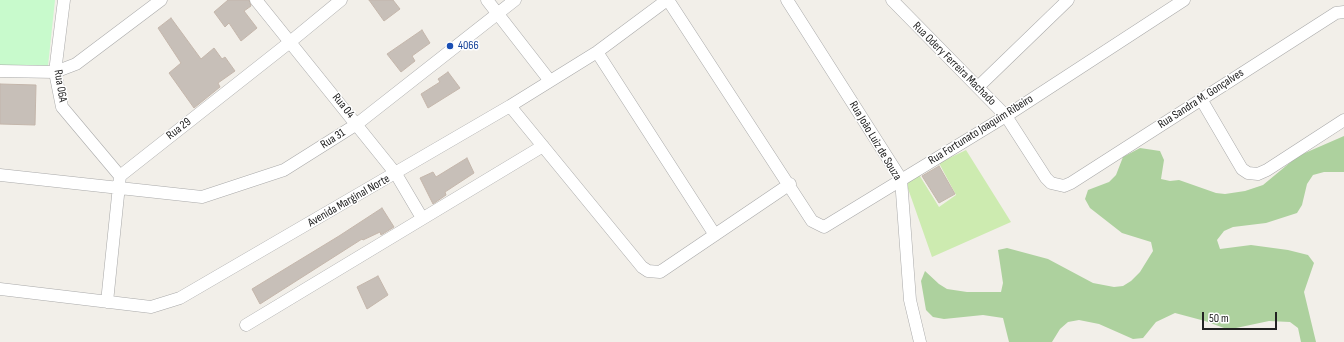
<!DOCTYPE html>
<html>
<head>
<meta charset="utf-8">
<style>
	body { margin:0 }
	#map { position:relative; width:1344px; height:342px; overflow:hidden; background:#f2efe9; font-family:"Sofia Sans Condensed",sans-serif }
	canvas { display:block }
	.scale { position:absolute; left:1202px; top:312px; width:75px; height:18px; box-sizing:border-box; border:2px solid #222; border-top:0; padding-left:5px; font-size:12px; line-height:14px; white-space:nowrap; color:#222; -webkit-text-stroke:3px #fff; paint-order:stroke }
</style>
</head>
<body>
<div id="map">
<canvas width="1344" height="342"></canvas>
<div class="scale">50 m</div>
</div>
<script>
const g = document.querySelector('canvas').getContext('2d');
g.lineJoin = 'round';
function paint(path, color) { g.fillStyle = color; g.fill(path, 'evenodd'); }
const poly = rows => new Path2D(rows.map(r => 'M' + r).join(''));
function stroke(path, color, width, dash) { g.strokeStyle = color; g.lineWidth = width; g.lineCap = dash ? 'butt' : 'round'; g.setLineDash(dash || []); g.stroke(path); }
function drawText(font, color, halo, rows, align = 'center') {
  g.font = font + ' "Sofia Sans Condensed",sans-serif'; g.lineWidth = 3; g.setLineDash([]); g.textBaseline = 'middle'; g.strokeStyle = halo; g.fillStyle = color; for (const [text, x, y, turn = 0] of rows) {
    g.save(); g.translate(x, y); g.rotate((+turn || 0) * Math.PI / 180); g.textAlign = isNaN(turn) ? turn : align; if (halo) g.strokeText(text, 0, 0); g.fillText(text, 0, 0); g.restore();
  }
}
const grass = poly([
	[966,150,1011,222,932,257,905,180,918,173,939,207,956,195,939,163]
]);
const forest = poly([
	[1344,136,1344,172,1324,172,1313,175,1307,184,1302,205,1297,213,1266,223,1233,227,1224,231,1217,240,1220,249,1251,245,1288,250,1308,255,1314,263,1304,292,1316,342,1301,342,1298,328,1290,322,1269,321,1236,328,1224,328,1205,321,1175,313,1156,322,1143,338,1133,339,1099,324,1079,320,1068,322,1060,329,1052,342,1009,342,1003,318,983,315,944,319,933,317,926,310,921,281,925,271,939,284,947,289,967,292,1001,292,1003,283,998,250,1007,248,1048,259,1093,283,1114,287,1123,286,1131,281,1140,272,1153,251,1151,242,1122,233,1090,208,1085,199,1088,190,1109,182,1116,175,1123,157,1140,148,1160,151,1164,160,1161,179,1170,181,1179,180,1216,193,1225,194,1245,191,1263,185,1298,156]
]);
const park = poly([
	[0,0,55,0,48,66,0,65]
]);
const building = poly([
	[228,0,249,0,251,6,244,11,257,28,241,41,229,23,225,27,214,12,228,0],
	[369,0,393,0,400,9,384,21,369,0],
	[171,18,201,59,214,48,222,59,225,57,235,71,218,83,220,87,194,108,169,73,181,63,158,28,171,18],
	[422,30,430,43,412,56,415,61,401,72,387,54,422,30],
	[448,72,460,88,428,108,421,94,440,82,438,79,448,72],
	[0,84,36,85,35,125,0,124,0,84],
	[467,158,474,173,445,192,446,195,433,204,420,178,433,172,436,177,467,158],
	[939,166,955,194,939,203,922,176,939,166],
	[382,208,394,227,381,235,380,232,363,240,362,239,260,304,252,289,339,236,382,208],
	[378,276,388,295,367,309,357,287,378,276]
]);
const minor = poly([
	[64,0,55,72,62,107,120,176],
	[256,0,396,174,422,218],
	[487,0,550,81],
	[668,0,812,221,824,227,1006,116,1184,0],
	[787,0,901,179,910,300,920,342],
	[892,0,1006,116,1046,178,1051,183,1064,186,1071,183,1336,13,1344,12],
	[597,52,715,235],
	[0,71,55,72,76,64,161,0],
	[978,87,1068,0],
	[1201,99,1242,169,1248,173,1258,174,1267,170,1344,120],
	[510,106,642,267,648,271,660,272,790,184],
	[0,175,202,197,284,170,357,124,515,0],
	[0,289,151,307,180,298,510,106,597,52,667,0],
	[107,302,120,176,290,42,341,0],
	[246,325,543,146]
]);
const markers = [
	[450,46,4,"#1a4fb4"]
];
const transitNames = [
	["4066",458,46]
];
const streetNames = [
	["Rua Odery Ferreira Machado",954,64,45],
	["Rua 06A",60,86,81],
	["Rua Sandra M. Gonçalves",1201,99,-33],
	["Rua 04",343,106,51],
	["Rua 29",179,129,-38],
	["Rua Fortunato Joaquim Ribeiro",981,130,-32],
	["Rua 31",333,139,-33],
	["Rua João Luiz de Souza",875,141,59],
	["Avenida Marginal Norte",349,201,-30]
];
paint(grass, '#cdebb0');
paint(forest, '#add19e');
paint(park, '#c8facc');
paint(building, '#c7bfb8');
stroke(building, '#c4b6ab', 1);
stroke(minor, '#a9a9a9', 13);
stroke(minor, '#fff', 12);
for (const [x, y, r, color] of markers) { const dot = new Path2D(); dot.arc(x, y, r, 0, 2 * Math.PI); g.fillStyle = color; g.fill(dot); stroke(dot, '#fff', 1.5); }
drawText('12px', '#164399', '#fff', transitNames, 'left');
drawText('12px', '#222', '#fff', streetNames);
</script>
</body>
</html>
